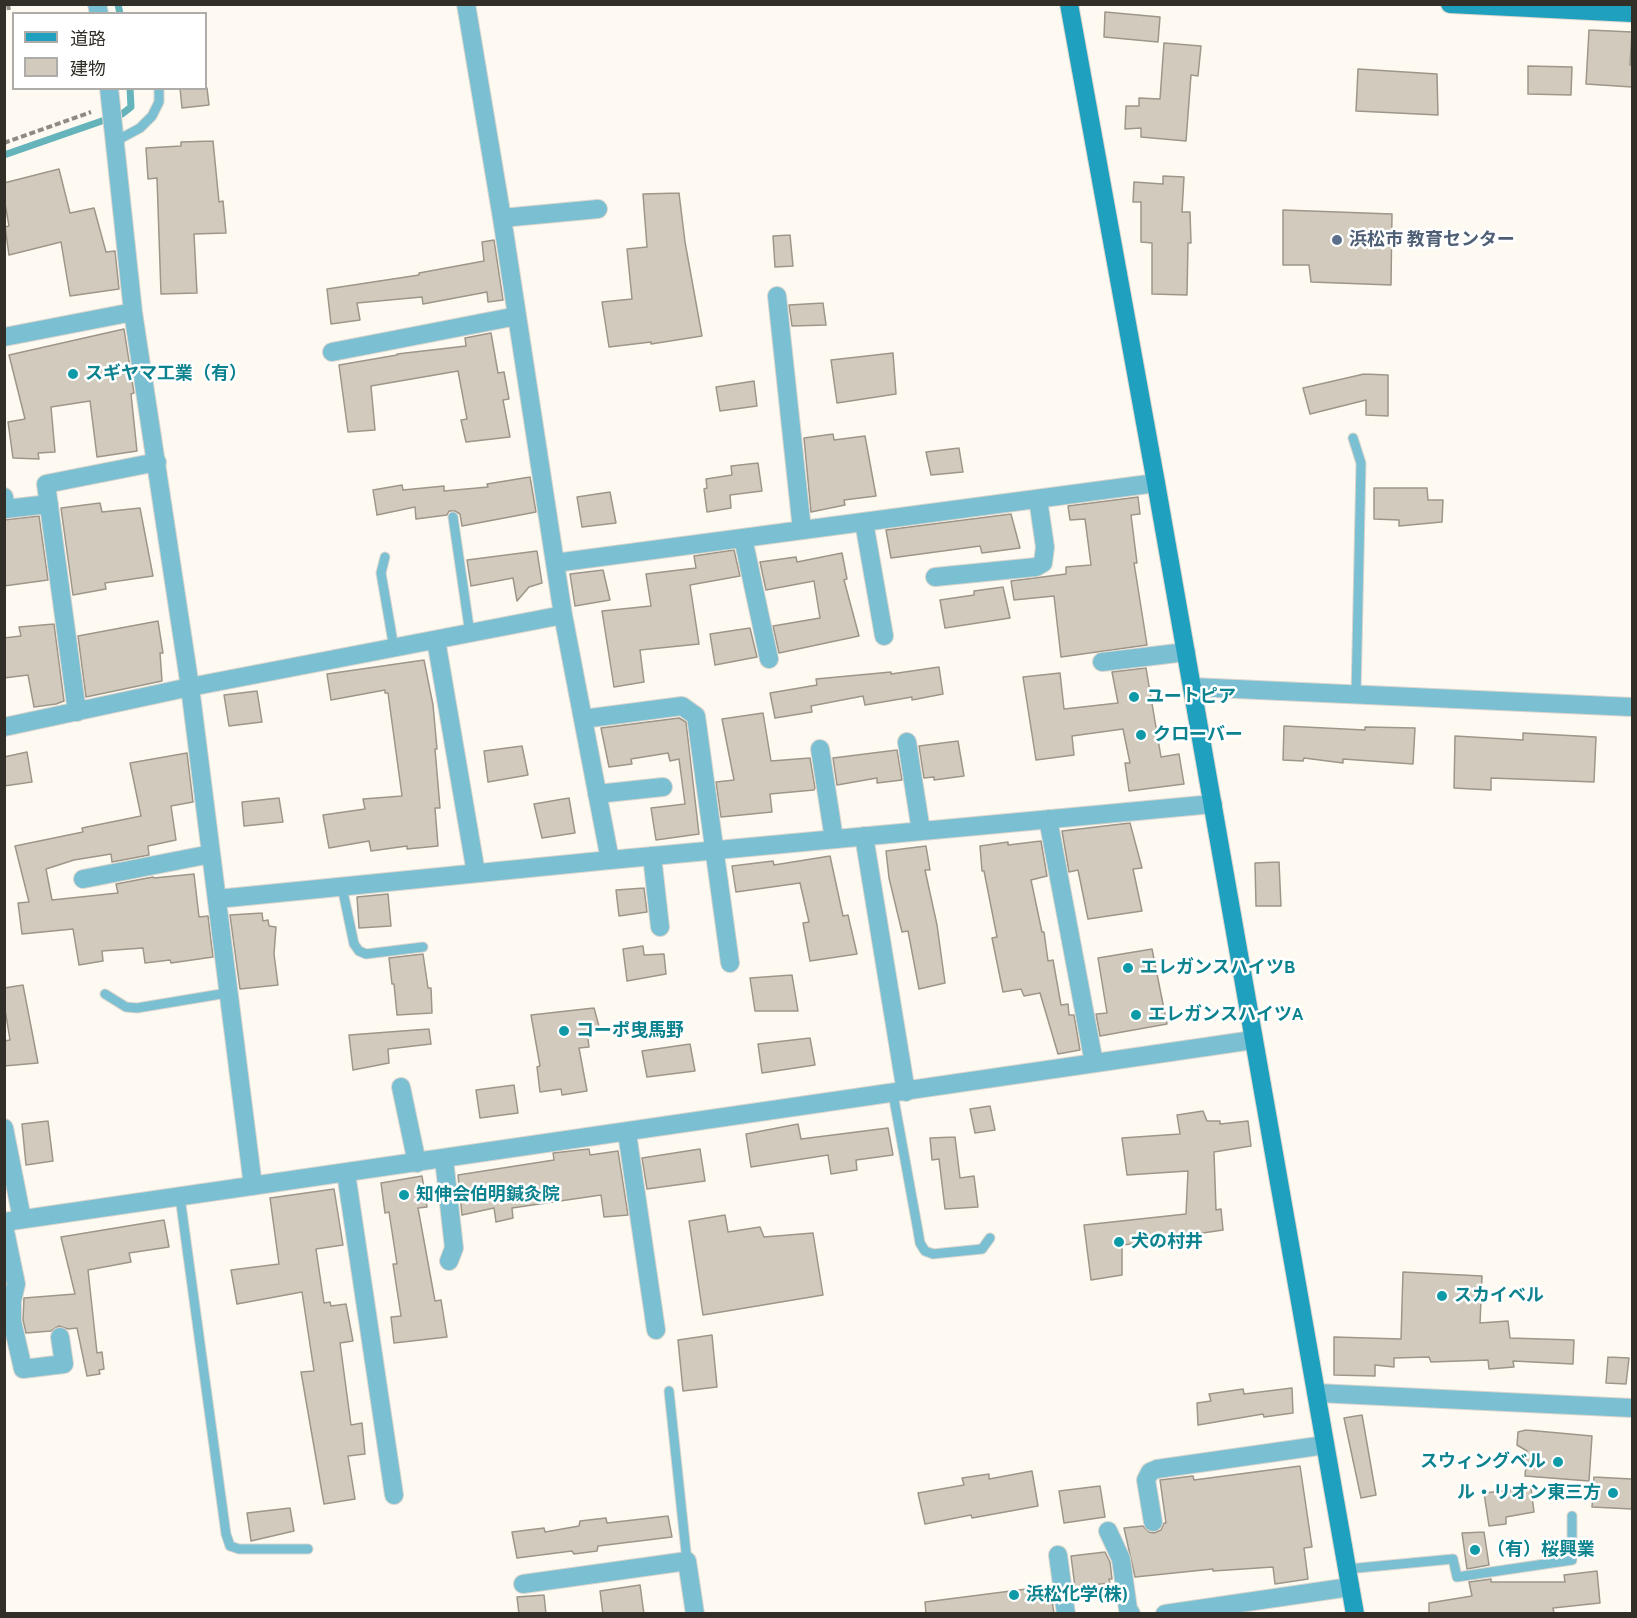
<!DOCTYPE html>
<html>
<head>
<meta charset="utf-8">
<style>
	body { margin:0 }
	#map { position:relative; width:1637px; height:1618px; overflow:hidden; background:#fffaf1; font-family:Cabin,"Noto Sans JP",sans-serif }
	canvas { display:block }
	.frame { position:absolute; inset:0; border:6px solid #322f29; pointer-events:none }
	.legend { position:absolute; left:12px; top:12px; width:195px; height:78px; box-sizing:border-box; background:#fff; border:2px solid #adaca9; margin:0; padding:8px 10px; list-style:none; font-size:18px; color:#322f29 }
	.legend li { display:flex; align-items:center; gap:12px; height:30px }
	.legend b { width:30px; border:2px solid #adaca9 }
</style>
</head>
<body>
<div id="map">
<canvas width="1637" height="1618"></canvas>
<div class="frame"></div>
<ul class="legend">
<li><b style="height:8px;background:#1ea0be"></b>道路</li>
<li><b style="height:16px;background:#d2cbbd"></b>建物</li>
</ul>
</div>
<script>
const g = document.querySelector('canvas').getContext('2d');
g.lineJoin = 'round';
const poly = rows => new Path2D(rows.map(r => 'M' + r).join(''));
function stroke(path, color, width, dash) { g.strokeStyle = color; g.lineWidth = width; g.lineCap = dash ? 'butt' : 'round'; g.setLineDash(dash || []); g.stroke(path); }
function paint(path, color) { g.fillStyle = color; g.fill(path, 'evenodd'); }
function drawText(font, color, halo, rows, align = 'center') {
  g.font = font + ' Cabin,"Noto Sans JP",sans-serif'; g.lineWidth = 5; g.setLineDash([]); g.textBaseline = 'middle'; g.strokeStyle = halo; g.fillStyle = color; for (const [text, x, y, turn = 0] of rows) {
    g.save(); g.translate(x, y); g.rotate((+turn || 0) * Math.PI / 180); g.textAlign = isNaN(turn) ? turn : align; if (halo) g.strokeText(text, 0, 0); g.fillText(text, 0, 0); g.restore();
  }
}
const stream = poly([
	[118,4,120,14],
	[4,155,122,114,131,107,130,88]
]);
const building = poly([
	[1105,12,1160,17,1158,42,1104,37,1105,12],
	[1589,30,1632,32,1630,65,1632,65,1632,87,1586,84,1589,30],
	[1164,43,1201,46,1198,76,1191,75,1186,141,1141,137,1141,128,1125,129,1126,106,1139,106,1139,98,1160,99,1164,43],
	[1528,66,1572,67,1571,95,1528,94,1528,66],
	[1358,69,1437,74,1438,115,1356,111,1358,69],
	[180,88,207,88,209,105,182,108,180,88],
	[213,141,219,202,223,201,226,233,194,234,197,293,161,294,157,178,148,179,146,148,181,146,181,142,213,141],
	[59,169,70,213,94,208,106,252,115,251,119,289,70,296,61,242,9,255,5,227,9,226,4,198,4,183,59,169],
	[1163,176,1184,177,1182,212,1190,212,1191,243,1188,243,1187,295,1152,294,1152,243,1141,242,1141,202,1133,202,1134,182,1163,184,1163,176],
	[679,193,685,242,702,336,651,344,651,342,609,347,602,302,632,299,627,249,647,247,643,194,679,193],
	[1283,210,1392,214,1391,285,1311,282,1309,265,1283,265,1283,210],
	[790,235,793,266,775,267,773,236,790,235],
	[494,240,503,300,488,302,487,292,423,304,422,297,357,303,360,320,331,324,327,289,419,275,419,273,484,261,482,242,494,240],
	[823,303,826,325,792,326,789,305,823,303],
	[124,329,134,393,131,394,137,451,97,457,90,401,51,407,55,452,38,453,39,459,13,458,8,422,25,419,9,355,124,329],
	[491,333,498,373,504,372,509,399,503,400,510,437,466,442,461,420,467,419,458,371,371,386,375,430,348,432,339,365,397,355,397,354,466,346,465,338,491,333],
	[893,353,896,394,837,403,831,360,893,353],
	[1364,374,1388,375,1388,416,1366,415,1366,400,1310,414,1303,388,1364,374],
	[754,381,757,406,720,411,716,387,754,381],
	[833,434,834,440,865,436,876,496,844,500,845,505,811,512,804,438,833,434],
	[959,448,963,472,931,475,926,452,959,448],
	[758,463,762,491,730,495,731,508,707,512,704,489,707,488,706,479,732,475,731,466,758,463],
	[530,477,536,512,462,526,460,514,455,511,449,511,447,515,416,519,415,507,377,515,373,490,402,485,403,490,444,486,444,491,488,487,487,484,530,477],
	[1374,488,1427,488,1428,500,1443,500,1442,522,1399,526,1399,520,1374,519,1374,488],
	[610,492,616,523,582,527,577,497,610,492],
	[1138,497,1140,514,1131,515,1137,563,1134,563,1147,645,1061,657,1054,596,1014,600,1011,581,1066,574,1066,567,1091,565,1085,519,1070,520,1068,506,1138,497],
	[100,503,102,512,140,508,153,576,105,583,106,589,73,595,61,508,100,503],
	[1011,514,1020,548,982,553,980,546,891,558,886,530,1011,514],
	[39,516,48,580,4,586,4,520,39,516],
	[734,550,740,576,690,585,699,644,640,650,644,682,614,687,602,611,651,606,646,574,696,568,694,556,734,550],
	[537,551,542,583,529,587,517,601,513,578,471,586,467,560,537,551],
	[842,553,847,579,844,580,859,636,779,653,773,626,820,618,814,581,766,590,760,562,796,557,797,562,842,553],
	[603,570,610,600,575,606,570,574,603,570],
	[1003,587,1010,618,945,628,940,600,974,595,974,591,1003,587],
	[158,621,163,653,160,653,162,681,86,697,78,636,158,621],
	[54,624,64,701,56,704,34,707,28,675,4,678,4,638,21,636,19,627,54,624],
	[750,628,757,657,715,665,710,634,750,628],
	[424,660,433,705,437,749,435,749,440,808,435,808,438,846,407,849,407,846,371,851,369,841,329,848,323,815,365,809,363,799,402,796,388,693,385,693,385,690,331,700,327,674,424,660],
	[939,667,943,694,912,700,912,697,865,705,863,696,811,706,812,712,775,718,770,693,817,685,816,679,891,672,891,674,939,667],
	[1146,668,1161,757,1179,754,1184,784,1129,791,1125,763,1130,763,1123,729,1072,736,1074,755,1036,760,1023,677,1060,673,1064,709,1118,703,1112,672,1146,668],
	[257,691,262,722,229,726,224,695,257,691],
	[763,713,771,761,810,758,815,788,814,790,770,794,772,812,721,817,716,782,734,780,722,719,763,713],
	[679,718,686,722,699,834,656,840,651,808,685,804,679,759,670,761,668,753,631,759,632,764,609,767,601,728,679,718],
	[1284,726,1365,730,1365,727,1415,728,1413,764,1343,759,1343,763,1304,758,1303,761,1283,760,1284,726],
	[1523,733,1596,737,1594,782,1491,778,1491,790,1454,788,1455,736,1523,740,1523,733],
	[958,741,964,776,934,780,934,777,924,778,919,746,958,741],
	[522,746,528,775,488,782,484,751,522,746],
	[897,750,902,780,877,783,877,778,837,785,833,758,897,750],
	[27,752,32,782,4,786,4,757,27,752],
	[187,753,193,802,171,806,176,840,148,846,149,855,112,862,111,854,74,860,46,869,52,900,118,893,116,884,153,877,154,878,194,874,199,917,208,916,213,957,171,963,170,960,145,963,143,948,102,951,103,961,79,965,73,929,22,934,18,903,29,902,15,846,83,832,82,828,141,816,130,763,187,753],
	[279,798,283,822,244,826,242,802,279,798],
	[569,798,575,833,542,838,534,804,569,798],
	[1130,823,1142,868,1133,869,1142,911,1088,919,1078,870,1069,872,1062,831,1130,823],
	[1041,841,1047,876,1031,880,1042,932,1044,932,1048,961,1053,960,1061,1005,1068,1004,1069,1015,1074,1015,1080,1050,1058,1054,1040,993,1024,996,1021,989,1003,992,992,938,997,937,984,871,982,871,980,846,1008,842,1008,845,1041,841],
	[926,846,930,870,925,870,937,925,945,983,919,989,908,931,902,932,889,878,886,851,926,846],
	[830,856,843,916,848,915,857,954,810,961,803,923,809,922,800,883,736,892,732,866,773,861,774,865,830,856],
	[1279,862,1281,906,1256,906,1255,863,1279,862],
	[644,888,647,912,619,916,616,890,644,888],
	[388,894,391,926,359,928,357,897,388,894],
	[262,913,263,921,268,920,269,926,276,927,274,954,278,985,240,989,230,915,262,913],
	[643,946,644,955,664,954,666,974,627,981,623,949,643,946],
	[1152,949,1167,1024,1100,1036,1096,1014,1107,1013,1098,958,1152,949],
	[423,954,428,988,431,988,432,1013,397,1015,394,984,392,984,389,958,423,954],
	[792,975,798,1011,755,1011,750,978,792,975],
	[23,985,38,1063,4,1066,4,1041,10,1040,4,1003,4,988,23,985],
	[594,1008,600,1030,587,1031,589,1047,579,1048,587,1091,562,1095,561,1089,540,1092,537,1067,540,1066,531,1015,594,1008],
	[429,1029,431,1044,388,1049,389,1063,353,1070,349,1035,429,1029],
	[810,1038,815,1065,762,1073,758,1044,810,1038],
	[690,1044,695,1071,647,1077,642,1051,690,1044],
	[514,1085,518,1113,480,1118,476,1090,514,1085],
	[990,1106,995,1130,975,1133,970,1109,990,1106],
	[1203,1111,1207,1121,1220,1121,1220,1124,1248,1121,1251,1146,1214,1152,1216,1210,1221,1209,1223,1230,1196,1234,1196,1237,1122,1245,1122,1275,1091,1280,1084,1225,1186,1214,1188,1171,1127,1175,1122,1138,1180,1134,1177,1115,1203,1111],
	[48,1121,53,1161,26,1165,22,1124,48,1121],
	[798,1124,801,1139,888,1128,893,1155,856,1160,857,1170,831,1174,828,1155,751,1167,746,1134,798,1124],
	[955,1137,960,1178,974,1176,978,1207,945,1209,939,1159,932,1160,930,1138,955,1137],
	[589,1149,590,1155,618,1151,628,1215,604,1217,601,1195,512,1208,513,1218,496,1222,494,1208,462,1215,458,1175,554,1160,553,1153,589,1149],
	[700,1149,705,1181,647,1189,642,1158,700,1149],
	[422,1176,427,1207,418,1208,435,1301,441,1300,447,1337,394,1343,391,1317,401,1316,393,1264,397,1264,389,1212,385,1213,381,1183,422,1176],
	[334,1189,343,1245,316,1249,324,1303,330,1302,331,1306,346,1304,353,1341,340,1343,351,1425,362,1423,365,1454,348,1456,355,1499,324,1504,301,1372,314,1371,302,1292,237,1304,231,1270,279,1264,270,1198,334,1189],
	[725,1215,728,1232,760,1227,764,1237,813,1233,823,1295,703,1315,689,1221,725,1215],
	[164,1220,169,1247,129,1253,131,1262,88,1270,97,1353,102,1352,104,1369,99,1370,100,1374,87,1376,77,1328,68,1329,59,1326,51,1331,26,1333,23,1320,24,1298,75,1294,61,1237,164,1220],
	[1403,1272,1482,1276,1480,1323,1508,1321,1510,1338,1574,1340,1573,1364,1513,1361,1514,1367,1489,1369,1488,1360,1431,1362,1429,1357,1394,1358,1394,1367,1375,1365,1375,1376,1334,1375,1334,1337,1401,1339,1403,1272],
	[712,1335,717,1387,683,1391,678,1340,712,1335],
	[1608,1357,1629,1358,1626,1384,1606,1383,1608,1357],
	[1292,1388,1293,1413,1264,1417,1263,1414,1198,1425,1197,1403,1211,1401,1209,1394,1243,1389,1244,1394,1292,1388],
	[1362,1415,1376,1495,1361,1498,1344,1418,1362,1415],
	[1526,1430,1592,1436,1589,1481,1525,1476,1527,1451,1517,1445,1518,1432,1526,1430],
	[1300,1466,1312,1547,1304,1548,1308,1579,1275,1584,1273,1567,1213,1571,1213,1569,1135,1577,1124,1528,1143,1526,1149,1532,1154,1533,1161,1530,1164,1523,1166,1523,1160,1480,1193,1476,1194,1480,1300,1466],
	[1032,1471,1038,1506,972,1518,971,1515,925,1524,918,1493,964,1485,962,1478,989,1474,989,1479,1032,1471],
	[1594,1477,1632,1479,1632,1509,1592,1507,1594,1477],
	[1100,1486,1105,1517,1064,1523,1059,1491,1100,1486],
	[1531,1488,1534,1512,1506,1517,1506,1524,1489,1526,1484,1493,1531,1488],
	[290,1508,294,1531,251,1541,247,1513,290,1508],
	[668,1516,672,1537,598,1546,597,1551,574,1554,572,1551,517,1558,512,1532,544,1528,545,1532,579,1526,580,1521,606,1518,607,1523,668,1516],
	[1484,1532,1489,1565,1467,1569,1462,1533,1484,1532],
	[1105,1552,1110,1562,1112,1579,1109,1579,1110,1583,1075,1587,1071,1556,1105,1552],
	[1597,1571,1600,1603,1553,1608,1554,1613,1429,1614,1429,1603,1472,1596,1469,1582,1491,1579,1491,1582,1565,1582,1564,1575,1597,1571],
	[640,1585,644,1614,603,1614,600,1591,640,1585],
	[1050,1586,1054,1614,926,1614,925,1602,1050,1586],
	[544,1595,546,1614,519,1614,517,1597,544,1595]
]);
const path = poly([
	[8,4,9,11],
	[4,143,91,112]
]);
const lane = poly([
	[116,141,140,128,152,116,159,102,159,88],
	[1353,438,1361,463,1356,695],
	[453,517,470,634],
	[385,557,381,573,394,648],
	[342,887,354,944,359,951,366,954,423,947],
	[105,994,126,1007,137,1008,227,993],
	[893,1094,918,1231,920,1243,925,1251,933,1254,982,1249,990,1238],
	[180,1197,226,1534,230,1546,239,1549,308,1549],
	[669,1391,687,1561],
	[1347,1569,1453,1559,1457,1577,1572,1560,1572,1516]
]);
const street = poly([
	[97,4,99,14],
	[466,4,502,218,563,615,610,860],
	[109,88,133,312,190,687,253,1186],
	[502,218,598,209],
	[777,296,802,530],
	[4,337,133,312],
	[332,352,517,316],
	[4,497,6,509,49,504],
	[864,522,884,636],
	[743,538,769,659],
	[555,563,1156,483],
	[935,577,1036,567,1043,563,1045,547,1038,499],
	[436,640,476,873],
	[1102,662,1186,652],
	[1192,687,1632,707],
	[77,712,46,484,157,462],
	[583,719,682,706,696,716,730,963],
	[4,727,190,687,563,615],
	[907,742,921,831],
	[820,749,834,839],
	[597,794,663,787],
	[1048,819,1094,1063],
	[864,836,906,1092],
	[652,856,660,927],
	[83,879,211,854],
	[217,899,610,860,1213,804],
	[401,1087,417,1163],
	[4,1128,22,1219],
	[627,1133,656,1330],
	[444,1159,454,1248,449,1261],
	[346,1173,394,1495],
	[4,1222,1253,1040],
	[4,1226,16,1284,12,1301,12,1321,23,1369,64,1364,60,1337],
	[1317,1393,1632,1408],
	[1153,1522,1146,1480,1150,1472,1157,1469,1325,1445],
	[1108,1531,1121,1559,1128,1609,1131,1614],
	[1058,1555,1066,1614],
	[523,1584,687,1561,695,1614],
	[1165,1614,1350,1587]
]);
const secondary = poly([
	[1069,4,1156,483,1355,1614],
	[1450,4,1632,13]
]);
const markers = [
	[1337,240,6,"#5c6f8a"],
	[73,374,6,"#0f9aa8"],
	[1134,697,6,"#0f9aa8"],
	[1141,735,6,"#0f9aa8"],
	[1128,968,6,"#0f9aa8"],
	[1136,1015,6,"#0f9aa8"],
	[564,1031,6,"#0f9aa8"],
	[404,1195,6,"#0f9aa8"],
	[1119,1242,6,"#0f9aa8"],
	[1442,1296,6,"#0f9aa8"],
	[1558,1462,6,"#0f9aa8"],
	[1613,1493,6,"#0f9aa8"],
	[1475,1550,6,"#0f9aa8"],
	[1014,1595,6,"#0f9aa8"]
];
const serviceNames = [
	["浜松市 教育センター",1349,240]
];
const cultureNames = [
	["スギヤマ工業（有）",85,374],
	["ユートピア",1146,697],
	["クローバー",1153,735],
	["エレガンスハイツB",1140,968],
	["エレガンスハイツA",1148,1015],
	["コーポ曳馬野",576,1031],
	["知伸会伯明鍼灸院",416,1195],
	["犬の村井",1131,1242],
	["スカイベル",1454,1296],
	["スウィングベル",1546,1462,"right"],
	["ル・リオン東三方",1601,1493,"right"],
	["（有）桜興業",1487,1550],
	["浜松化学(株)",1026,1595]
];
stroke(stream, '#65b3bb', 7);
paint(building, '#d2cbbd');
stroke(building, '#9d9689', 1.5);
stroke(lane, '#dad5cd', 11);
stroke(street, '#dad5cd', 20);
stroke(secondary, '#dad5cd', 20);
stroke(path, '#8f8b83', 4, [6, 3]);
stroke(lane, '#7bbfd3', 9);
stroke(street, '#7bbfd3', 18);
stroke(secondary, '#1ea0be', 18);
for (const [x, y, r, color] of markers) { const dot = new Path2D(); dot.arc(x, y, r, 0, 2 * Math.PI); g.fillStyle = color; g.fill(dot); stroke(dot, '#fff', 2); }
drawText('bold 18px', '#4e5e75', '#fff', serviceNames, 'left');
drawText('bold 18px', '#0d838f', '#fff', cultureNames, 'left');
</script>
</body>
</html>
